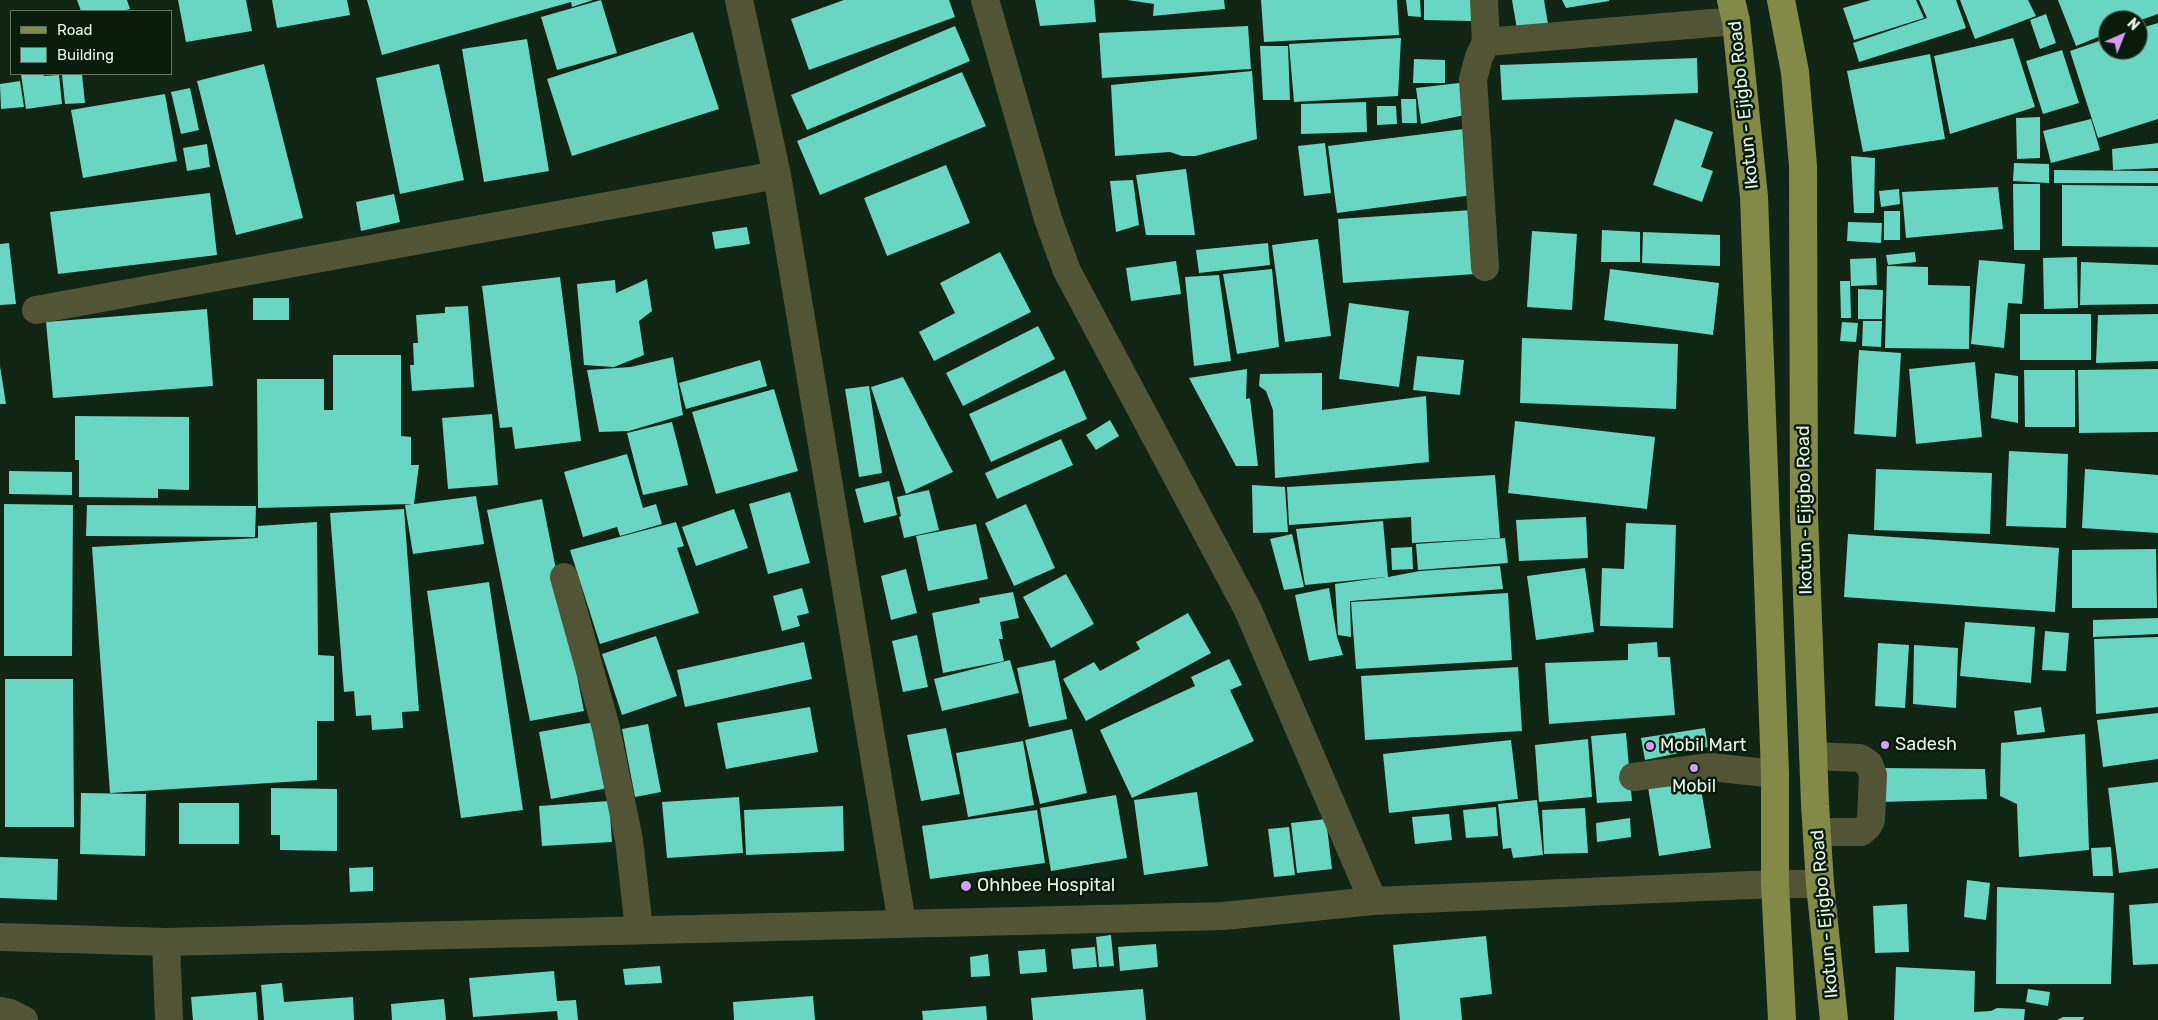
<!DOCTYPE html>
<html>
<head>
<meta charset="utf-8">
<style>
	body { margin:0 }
	#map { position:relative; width:2158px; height:1020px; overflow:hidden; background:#102513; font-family:Rubik,sans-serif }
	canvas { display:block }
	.legend { position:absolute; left:10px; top:10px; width:162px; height:65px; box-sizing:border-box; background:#071c0a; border:1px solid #617363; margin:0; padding:6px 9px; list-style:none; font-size:15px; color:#e7f5e8 }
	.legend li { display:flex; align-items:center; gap:10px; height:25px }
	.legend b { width:25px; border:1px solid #617363 }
	.north { position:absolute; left:2098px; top:10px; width:50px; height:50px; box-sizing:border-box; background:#071c0a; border:1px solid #617363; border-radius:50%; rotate:44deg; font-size:14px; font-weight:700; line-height:20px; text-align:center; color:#e7f5e8 }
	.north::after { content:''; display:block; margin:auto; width:18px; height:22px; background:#d79bf9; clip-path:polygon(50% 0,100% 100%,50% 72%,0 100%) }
</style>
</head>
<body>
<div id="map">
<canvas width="2158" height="1020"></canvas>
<ul class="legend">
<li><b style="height:6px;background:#838a48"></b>Road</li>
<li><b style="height:14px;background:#69d6c3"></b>Building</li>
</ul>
<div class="north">N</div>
</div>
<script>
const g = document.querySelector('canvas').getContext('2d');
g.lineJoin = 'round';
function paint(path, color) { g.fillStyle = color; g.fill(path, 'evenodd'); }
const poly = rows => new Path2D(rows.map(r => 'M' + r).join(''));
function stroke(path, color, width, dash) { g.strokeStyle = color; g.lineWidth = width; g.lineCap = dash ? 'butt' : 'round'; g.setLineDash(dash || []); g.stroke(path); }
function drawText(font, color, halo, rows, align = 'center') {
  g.font = font + ' Rubik,sans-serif'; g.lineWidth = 5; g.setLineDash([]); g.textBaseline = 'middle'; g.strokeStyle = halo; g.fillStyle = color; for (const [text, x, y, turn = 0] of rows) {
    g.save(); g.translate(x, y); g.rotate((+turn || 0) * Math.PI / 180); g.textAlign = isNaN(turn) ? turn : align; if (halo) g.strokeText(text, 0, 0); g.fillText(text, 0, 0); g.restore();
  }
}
const building = poly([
	[77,0,127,0,130,9,122,11,81,11],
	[178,0,246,0,252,31,186,42],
	[272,0,347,0,350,15,277,28],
	[367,0,593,0,572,7,571,2,382,55],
	[601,0,617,53,557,70,541,17],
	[844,0,949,0,955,17,809,70,791,19],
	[1035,0,1094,0,1096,22,1040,26],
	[1127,0,1224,0,1225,9,1153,16,1154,4],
	[1261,0,1397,0,1399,35,1264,42],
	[1406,0,1420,0,1421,17,1408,16],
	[1424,0,1471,0,1471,21,1424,20],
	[1512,0,1544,0,1548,24,1517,29],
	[1562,0,1609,0,1609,1,1566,8],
	[1871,0,1916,0,1924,18,1854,40,1843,8],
	[1919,0,1956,0,1966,28,1859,62,1853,43,1927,18],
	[1960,0,2028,0,2036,16,1975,39],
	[2058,0,2158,0,2158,14,2138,21,2108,20,2108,33,2076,46],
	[2046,14,2056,43,2040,49,2030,20],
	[2158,23,2158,119,2098,138,2070,51,2108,38,2108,50,2138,50,2138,29],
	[955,26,970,61,807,130,791,95],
	[1248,26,1251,69,1102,78,1099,33],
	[693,32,719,109,572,156,547,79],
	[1401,38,1398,96,1294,102,1289,44],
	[2013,38,2035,107,1950,134,1934,56],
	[527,39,549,171,484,182,462,49],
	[1260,46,1288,46,1290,100,1263,100],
	[2062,50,2079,103,2043,114,2026,61],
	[1930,54,1945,139,1863,152,1847,71],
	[1697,58,1698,93,1502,100,1500,65],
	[1414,59,1445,60,1445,83,1413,83],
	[264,64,303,218,236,235,197,81],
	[439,64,464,180,400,194,376,78],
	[1252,71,1257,139,1196,156,1182,156,1170,152,1115,156,1111,85],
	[962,72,986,126,820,195,797,141],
	[21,74,43,74,44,76,59,75,62,104,26,109],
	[82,74,85,103,65,104,62,75],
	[20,81,24,107,1,109,0,84],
	[1468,82,1470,114,1421,124,1416,88],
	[190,88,199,130,181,134,171,92],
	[165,94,177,161,83,178,71,110],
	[1401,99,1416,99,1417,123,1402,123],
	[1366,102,1367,132,1301,134,1301,104],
	[1377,106,1396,106,1397,124,1377,125],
	[2040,117,2040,158,2017,159,2016,118],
	[1675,119,1713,132,1701,167,1713,171,1702,202,1653,185],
	[2091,119,2100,150,2051,163,2043,131],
	[1464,129,1473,195,1337,213,1328,146],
	[1325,143,1331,193,1304,196,1298,146],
	[2158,143,2158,168,2113,170,2112,149],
	[207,144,210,167,187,171,183,148],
	[1851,156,1875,158,1874,213,1854,213],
	[2014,163,2049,164,2049,183,2013,181],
	[946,165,970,223,887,256,864,198],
	[1186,169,1195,235,1146,235,1136,175],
	[2054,170,2158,171,2158,183,2054,183],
	[1133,180,1139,225,1116,232,1110,181],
	[2013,184,2040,184,2040,250,2014,250],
	[2062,185,2158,186,2158,247,2062,246],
	[1998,187,2003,229,1906,238,1902,192],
	[1899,189,1900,204,1881,207,1879,191],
	[210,193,217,255,58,274,50,212],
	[394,194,400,222,361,231,356,202],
	[1472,210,1476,274,1343,283,1338,219],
	[1884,211,1900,211,1900,240,1884,240],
	[1848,222,1882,223,1881,243,1847,241],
	[747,227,750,244,715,249,712,232],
	[1602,230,1640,232,1640,262,1601,262],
	[1532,231,1577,234,1572,310,1527,307],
	[1643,232,1720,235,1720,266,1642,263],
	[1318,239,1331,336,1285,342,1272,245],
	[9,243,16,304,0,305,0,244],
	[1268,243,1270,265,1199,273,1196,250],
	[1000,252,1031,312,934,361,919,332,955,313,940,283],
	[1915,252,1916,262,1888,265,1886,255],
	[2077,257,2078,308,2044,309,2043,258],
	[1876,258,1877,285,1851,286,1850,259],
	[1979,260,2025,264,2022,304,2008,303,2004,348,1971,344],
	[1176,261,1181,294,1131,301,1126,268],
	[2081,262,2158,265,2158,304,2080,305],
	[1887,266,1928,267,1928,285,1970,286,1969,349,1885,348],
	[1272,269,1279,347,1237,354,1223,274],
	[1610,269,1719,283,1713,335,1604,320],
	[1219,275,1231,361,1194,366,1185,277],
	[560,277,581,441,515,449,512,427,500,428,482,286],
	[647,279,652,311,639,321,644,355,614,367,584,365,577,284,615,280,616,293],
	[1840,281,1850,281,1851,318,1841,318],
	[1858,289,1883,290,1882,319,1858,319],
	[253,298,289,298,289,320,253,320],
	[1349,303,1409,311,1399,387,1339,379],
	[468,306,474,387,412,391,410,365,414,365,413,343,418,343,416,315,445,313,445,307],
	[207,309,213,386,53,398,46,322],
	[2020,314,2091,314,2091,360,2020,360],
	[2158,314,2158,361,2096,363,2098,315],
	[1863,321,1882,321,1881,347,1862,346],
	[1842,322,1858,323,1856,342,1840,341],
	[1038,326,1055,359,963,406,946,373],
	[1522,338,1678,344,1676,409,1520,403],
	[1859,350,1901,353,1896,437,1854,434],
	[333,355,401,355,401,436,411,437,411,465,419,465,414,504,476,496,484,544,413,554,405,505,412,504,258,508,257,379,324,379,324,410,333,410],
	[1417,356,1464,360,1460,395,1413,390],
	[673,357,683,415,629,431,599,432,587,370,631,367],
	[760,360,767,386,686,409,679,383],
	[1975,362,1982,437,1916,444,1909,369],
	[0,366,6,404,0,404],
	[1247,369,1246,399,1250,398,1258,466,1236,466,1189,378],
	[2158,369,2158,432,2079,433,2078,370],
	[1065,370,1087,419,991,462,969,414],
	[2024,370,2075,370,2075,427,2025,427],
	[1322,373,1322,410,1426,396,1429,462,1275,478,1273,410,1266,391,1259,386,1260,374],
	[1995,373,2018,376,2018,423,1991,418],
	[903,377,953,472,906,494,871,387],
	[869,386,882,473,859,477,845,389],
	[774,389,798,471,716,494,692,412],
	[492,414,498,485,448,489,442,418],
	[75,416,189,417,189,490,158,489,158,498,79,497,79,460,75,460],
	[1110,420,1119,436,1096,450,1086,435],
	[1515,421,1655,437,1647,509,1508,493],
	[672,422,688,485,643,495,627,433],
	[1061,439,1073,465,997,499,985,473],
	[2009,451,2068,454,2066,528,2006,526],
	[627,454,643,508,656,504,662,524,620,536,617,527,583,537,564,472],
	[1876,469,1992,473,1990,534,1874,530],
	[2085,469,2158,475,2158,533,2082,528],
	[9,471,72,472,72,495,9,494],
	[1495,475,1500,538,1412,543,1411,517,1289,525,1287,487],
	[889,481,897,515,864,523,855,489],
	[1252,485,1285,487,1288,532,1253,533],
	[929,490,939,530,904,538,899,517,901,516,897,497],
	[790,492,810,563,768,574,749,504],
	[542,499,584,711,530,721,487,510],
	[4,504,73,505,72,656,4,656],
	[1026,504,1055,568,1014,586,985,523],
	[87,505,256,506,255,537,86,536],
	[404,509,419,711,402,712,403,728,372,730,371,715,356,716,354,691,344,692,330,513],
	[734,509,748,548,696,566,682,527],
	[1586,517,1588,558,1519,561,1516,520],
	[1383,521,1388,577,1420,571,1500,566,1503,589,1350,601,1351,637,1338,635,1335,584,1386,577,1305,585,1296,529],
	[317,522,318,655,334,656,334,721,317,721,317,780,110,793,92,547,258,538,258,526],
	[676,522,684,546,677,548,699,613,600,644,570,550],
	[1626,523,1676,525,1673,628,1600,626,1602,568,1624,569],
	[976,524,988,579,928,591,916,536],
	[1292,534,1304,587,1284,590,1270,539],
	[1848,534,2059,548,2055,612,1844,597],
	[1505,538,1508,563,1418,570,1416,544],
	[1412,547,1413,569,1392,570,1391,548],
	[2156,549,2157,608,2072,608,2072,550],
	[1585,568,1594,632,1536,640,1527,576],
	[906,569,917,613,891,620,881,576],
	[1066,574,1094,624,1051,648,1023,597],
	[489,582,523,810,461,818,427,591],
	[802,588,809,613,797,616,800,626,782,631,773,596],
	[1329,588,1337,637,1343,655,1309,661,1295,595],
	[1013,592,1019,618,1000,622,1003,639,999,639,1004,661,943,673,932,613,980,603,979,598],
	[1508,593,1512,660,1356,669,1351,602],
	[1188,613,1211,653,1086,721,1063,679,1094,662,1100,671,1140,649,1136,642],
	[2158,618,2158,634,2093,637,2093,620],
	[1965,622,2035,627,2031,683,1960,676],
	[2045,631,2069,633,2066,671,2042,670],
	[917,635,928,687,903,692,892,641],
	[656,636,677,696,622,715,602,654],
	[2158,637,2158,707,2096,714,2094,639],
	[804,642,812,679,685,707,677,670],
	[1657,642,1658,657,1670,657,1675,715,1549,724,1545,663,1628,660,1628,644],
	[1878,643,1909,645,1905,708,1875,706],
	[1914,645,1958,648,1956,708,1913,704],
	[1229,659,1242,685,1230,690,1254,741,1132,798,1100,730,1195,686,1191,677],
	[1010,660,1019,693,942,711,934,679],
	[1055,660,1067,719,1029,727,1017,668],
	[1518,667,1522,731,1365,740,1361,676],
	[5,679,73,679,74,827,5,827],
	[810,707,818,752,726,769,717,723],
	[2041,707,2045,732,2017,735,2014,711],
	[2158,713,2158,759,2103,767,2097,720],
	[595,722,608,788,551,799,539,732],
	[648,724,661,792,635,797,622,729],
	[946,728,960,794,921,801,907,735],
	[1705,728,1708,747,1645,760,1641,738],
	[1072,729,1087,793,1040,804,1025,740],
	[1626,733,1632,801,1597,803,1591,736],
	[2085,734,2089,850,2019,857,2017,804,2000,796,2001,743],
	[1588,739,1592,797,1539,802,1535,745],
	[1511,740,1518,799,1389,813,1383,754],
	[1023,741,1034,805,968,817,956,753],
	[1881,768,1985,769,1987,799,1880,802],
	[2158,782,2158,868,2119,873,2108,788],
	[1700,783,1711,848,1659,856,1648,787],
	[271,788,337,789,337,851,280,850,280,835,271,835],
	[1197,792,1208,866,1144,875,1134,800],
	[81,793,146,794,145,856,80,854],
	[1116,795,1127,858,1051,871,1040,808],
	[739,797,743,853,667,858,662,802],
	[1537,800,1543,855,1513,858,1511,848,1503,849,1498,804],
	[609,801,612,842,542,846,539,806],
	[179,803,239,803,239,844,179,844],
	[843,806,844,851,746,855,744,810],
	[1496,807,1498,836,1466,838,1463,810],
	[1585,808,1588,853,1544,854,1542,810],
	[1037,810,1045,863,930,879,922,826],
	[1449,814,1452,840,1415,844,1412,817],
	[1630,818,1631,837,1597,842,1596,823],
	[1326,819,1332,869,1297,873,1291,823],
	[1289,827,1295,875,1274,877,1268,829],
	[2111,847,2113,876,2093,876,2091,848],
	[0,857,58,859,57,900,0,898],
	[373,867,373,891,350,892,349,868],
	[1967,880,1990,883,1986,920,1964,917],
	[1997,887,2114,893,2111,984,1996,984],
	[2158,903,2158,964,2133,965,2129,905],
	[1907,904,1909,952,1875,953,1873,906],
	[1111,935,1114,966,1099,967,1096,937],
	[1486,936,1492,994,1460,998,1462,1020,1400,1020,1393,945],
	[1156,944,1158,967,1120,971,1118,947],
	[1095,947,1097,967,1073,969,1071,949],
	[1045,949,1047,972,1020,974,1018,951],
	[988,954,990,976,971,977,970,957],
	[660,966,662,983,625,985,623,969],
	[1896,967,1975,971,1974,1012,1991,1011,1997,1008,2025,1009,2024,1020,1894,1020],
	[554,971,557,1001,576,1000,578,1020,558,1020,557,1011,473,1017,469,978],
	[282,983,284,1002,353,997,354,1020,264,1020,261,985],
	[1143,989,1146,1020,1033,1020,1031,998],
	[2028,989,2050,992,2048,1006,2026,1002],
	[256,992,258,1020,193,1020,191,997],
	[813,996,815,1020,734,1020,733,1002],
	[444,999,446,1020,392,1020,391,1004],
	[986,1006,987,1020,923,1020,922,1011],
	[2063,1017,2084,1017,2083,1020,2057,1020]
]);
const minor = poly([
	[739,0,777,175,902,923],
	[985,0,1048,219,1067,271,1248,610,1373,901],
	[1484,0,1486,42,1736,21],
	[1485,267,1473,79,1479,57,1486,42],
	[36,310,777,175],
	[564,577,606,728,629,840,639,929],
	[1813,756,1860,758,1869,764,1873,775,1871,820,1868,826,1861,832,1817,832],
	[1633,777,1711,767,1775,774],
	[0,937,166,942,1223,916,1373,901,1775,884,1820,884],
	[166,942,169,1020],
	[0,1011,10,1013,24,1020]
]);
const major = poly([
	[1731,0,1736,21,1754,197,1775,774,1775,884,1782,1020],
	[1781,0,1795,72,1803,166,1804,515,1815,804,1820,884,1834,1020]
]);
const markers = [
	[1885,745,5,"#d79bf9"],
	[1650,746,5,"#d79bf9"],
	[1694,768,5,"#d79bf9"],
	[966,886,6,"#d79bf9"]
];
const streetNames = [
	["Ikotun - Ejigbo Road",1744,105,-96],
	["Ikotun - Ejigbo Road",1805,510,-91],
	["Ikotun - Ejigbo Road",1825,914,-95]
];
const poiNames = [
	["Sadesh",1895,745],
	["Mobil Mart",1660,746],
	["Mobil",1694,787,"center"],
	["Ohhbee Hospital",977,886]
];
paint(building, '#69d6c3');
stroke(minor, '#515536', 28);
stroke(major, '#838a48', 28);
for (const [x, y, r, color] of markers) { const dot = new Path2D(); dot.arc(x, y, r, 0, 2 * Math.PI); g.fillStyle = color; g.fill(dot); stroke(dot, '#071c0a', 2); }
drawText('18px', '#e7f5e8', '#071c0a', streetNames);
drawText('18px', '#e7f5e8', '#071c0a', poiNames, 'left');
</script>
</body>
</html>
